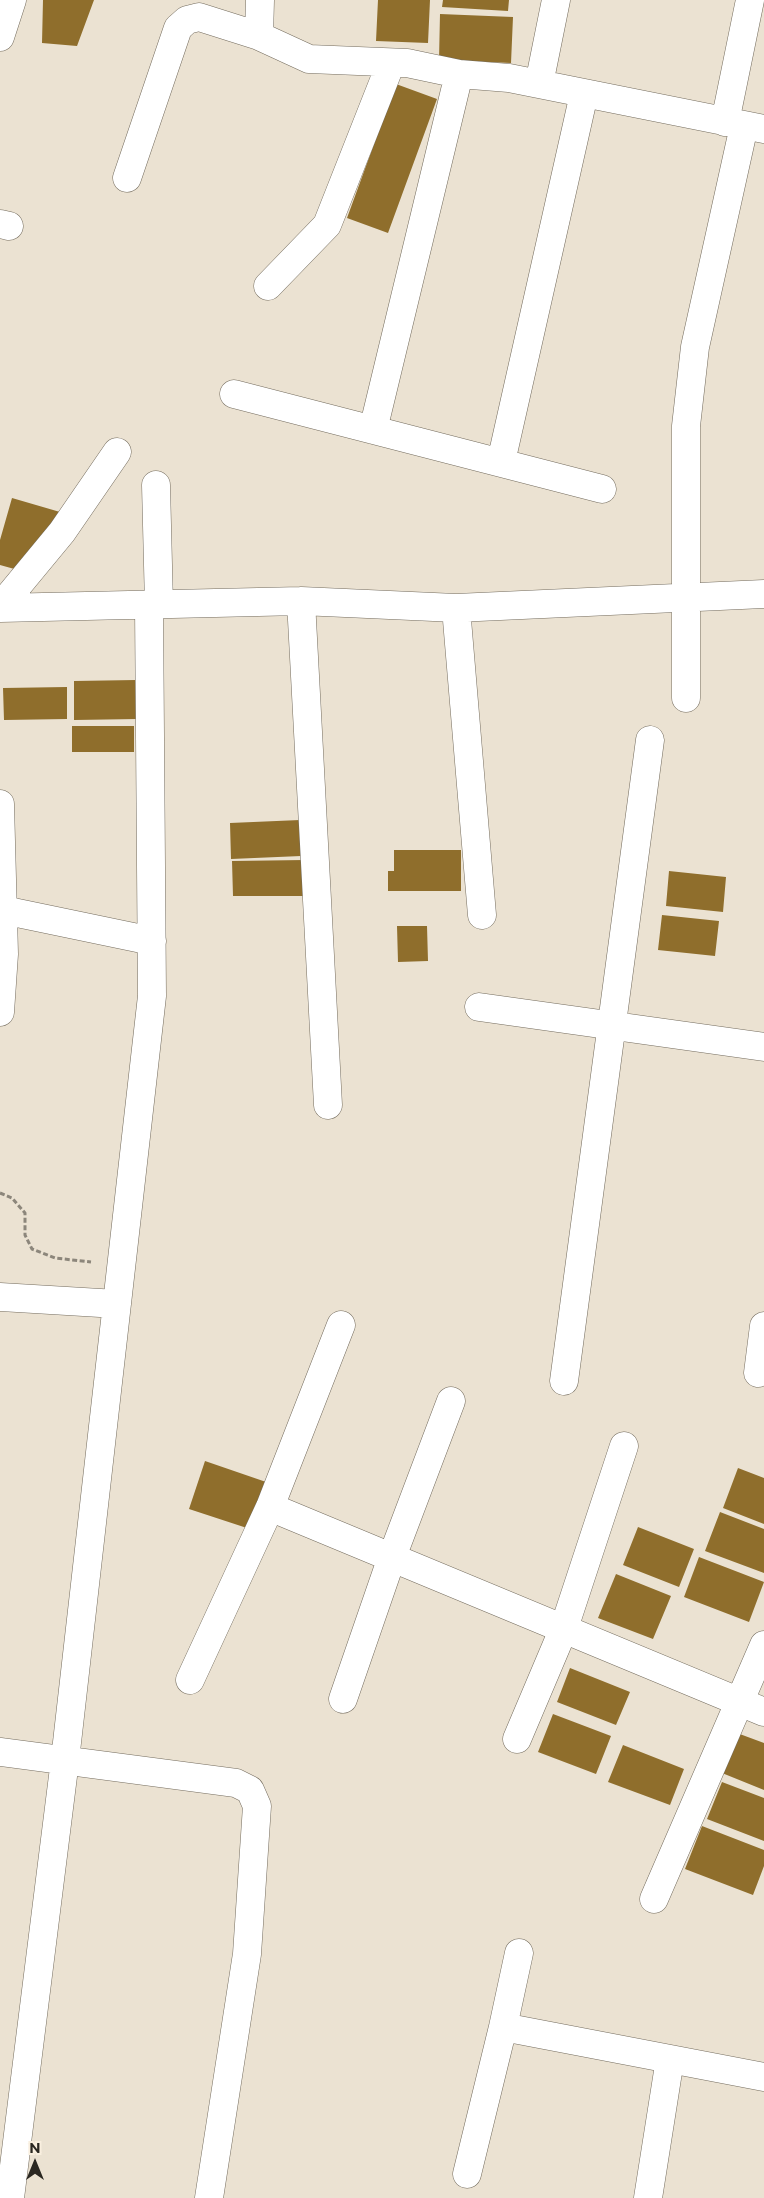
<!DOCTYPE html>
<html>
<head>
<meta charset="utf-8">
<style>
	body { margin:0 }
	#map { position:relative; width:764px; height:2198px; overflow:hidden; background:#ebe2d2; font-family:Montserrat,sans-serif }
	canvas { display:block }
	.north { position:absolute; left:10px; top:2138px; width:50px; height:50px; -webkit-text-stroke:4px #f9efdf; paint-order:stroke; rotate:0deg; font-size:14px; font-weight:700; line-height:20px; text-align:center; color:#2a2721 }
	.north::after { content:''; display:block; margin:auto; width:18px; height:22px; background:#2a2721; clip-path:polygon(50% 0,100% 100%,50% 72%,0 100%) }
</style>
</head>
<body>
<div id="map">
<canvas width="764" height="2198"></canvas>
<div class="north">N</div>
</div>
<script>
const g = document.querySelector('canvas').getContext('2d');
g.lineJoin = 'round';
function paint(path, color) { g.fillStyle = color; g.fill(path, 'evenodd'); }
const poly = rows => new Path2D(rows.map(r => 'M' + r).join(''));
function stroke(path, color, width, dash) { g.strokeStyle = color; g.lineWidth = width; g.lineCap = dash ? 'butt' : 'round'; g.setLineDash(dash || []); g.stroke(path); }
const building = poly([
	[43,0,94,0,77,46,42,43],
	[378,0,430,0,428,43,376,41],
	[443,0,509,0,508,11,442,7],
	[440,14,513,17,511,63,439,60],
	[396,84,437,99,388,233,347,218],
	[12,498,60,512,18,570,0,565,0,540],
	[136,680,137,719,74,720,74,681],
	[67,687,67,719,4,720,3,688],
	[72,726,134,726,134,752,72,752],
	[300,820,301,856,231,859,230,823],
	[394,850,461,850,461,891,388,891,388,871,394,871],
	[305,860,305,896,233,896,232,861],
	[669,871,726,877,723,912,666,906],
	[662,915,719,921,715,956,658,950],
	[397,926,427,926,428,961,398,962],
	[205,1461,269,1483,253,1530,189,1509],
	[738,1468,764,1478,764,1524,723,1508],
	[720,1512,764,1529,764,1573,705,1551],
	[638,1527,694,1549,679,1587,623,1565],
	[699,1557,764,1582,749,1622,684,1597],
	[616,1574,671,1596,653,1639,598,1618],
	[570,1668,630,1692,616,1725,557,1702],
	[553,1714,611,1736,596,1774,538,1752],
	[737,1733,764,1743,764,1790,722,1773],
	[623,1745,684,1769,670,1805,608,1782],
	[722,1782,764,1798,764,1841,707,1819],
	[702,1826,764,1850,764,1866,753,1895,685,1869]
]);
const path = poly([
	[0,1193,12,1198,25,1213,25,1235,32,1249,55,1258,91,1262]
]);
const minor = poly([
	[259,36,309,59,407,63,459,74,509,78,764,129],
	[0,37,12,0],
	[539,84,556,0],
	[725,122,750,0],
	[127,178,178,28,187,20,199,17,259,36,260,0],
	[0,224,9,226],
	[268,286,327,225,391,63],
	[234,394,602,489],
	[373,430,459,74],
	[501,462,584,94],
	[156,485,159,605],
	[301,601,328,1105],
	[0,607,62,532,117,452],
	[0,608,301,601,456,608,764,594],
	[456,608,482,915],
	[686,698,686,426,695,347,744,126],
	[0,804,4,954,0,1012],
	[3,910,152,941],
	[479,1007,764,1047],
	[0,1297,117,1304],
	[758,1373,764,1326],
	[564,1381,650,740],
	[270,1507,764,1712],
	[190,1680,270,1507,341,1325],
	[343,1699,392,1557,451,1401],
	[517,1739,564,1628,624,1446],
	[0,1752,236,1783,250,1790,257,1806,247,1954,209,2198],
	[654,1899,764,1645],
	[503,2027,519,1953],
	[467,2174,503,2027,764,2077],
	[10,2198,65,1760,152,996,149,606],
	[648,2198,670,2059]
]);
paint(building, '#8f6e2c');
stroke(minor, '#746c5e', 29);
stroke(path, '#8c867b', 3, [5, 2.5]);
stroke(minor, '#fff', 28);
</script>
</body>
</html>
